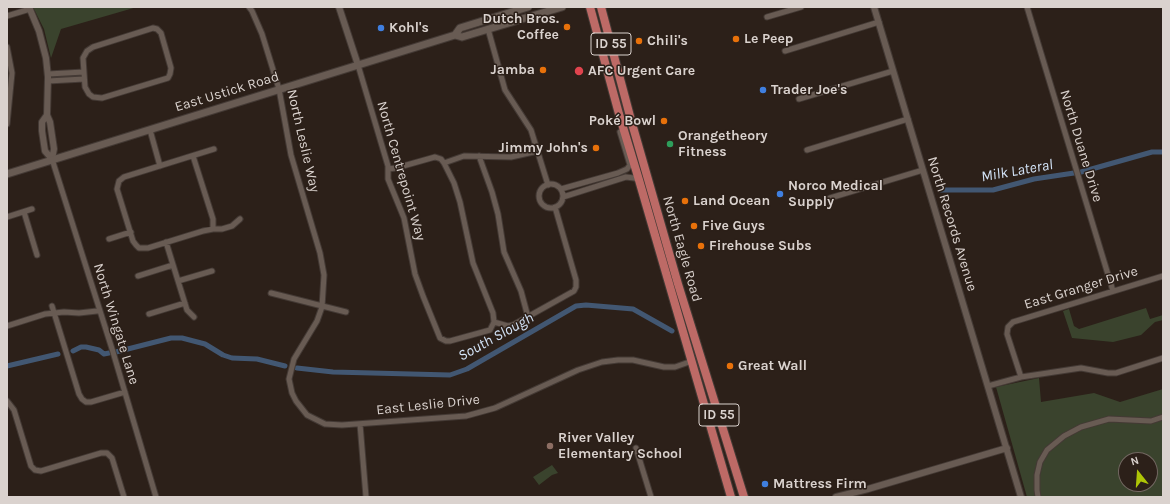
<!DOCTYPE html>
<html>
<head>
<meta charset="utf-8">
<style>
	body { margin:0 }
	#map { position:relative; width:1170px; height:504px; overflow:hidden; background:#2c2019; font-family:Karla,sans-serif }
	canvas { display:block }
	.frame { position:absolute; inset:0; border:8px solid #dad2ce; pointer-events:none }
	.north { position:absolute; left:1118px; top:452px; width:40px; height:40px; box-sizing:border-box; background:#2c2019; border:1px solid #726761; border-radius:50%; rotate:343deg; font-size:11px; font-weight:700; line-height:16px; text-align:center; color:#dad2ce }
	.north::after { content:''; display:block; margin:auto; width:14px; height:18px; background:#afc506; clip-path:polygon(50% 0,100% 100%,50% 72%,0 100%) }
</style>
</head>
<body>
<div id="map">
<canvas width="1170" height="504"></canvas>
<div class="frame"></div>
<div class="north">N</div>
</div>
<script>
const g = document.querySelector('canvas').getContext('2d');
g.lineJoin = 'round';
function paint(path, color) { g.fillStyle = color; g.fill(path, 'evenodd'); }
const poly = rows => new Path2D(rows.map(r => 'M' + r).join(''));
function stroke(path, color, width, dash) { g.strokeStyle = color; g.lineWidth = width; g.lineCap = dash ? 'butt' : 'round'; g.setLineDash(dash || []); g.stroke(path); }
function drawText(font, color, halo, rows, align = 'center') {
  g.font = font + ' Karla,sans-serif'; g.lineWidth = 3; g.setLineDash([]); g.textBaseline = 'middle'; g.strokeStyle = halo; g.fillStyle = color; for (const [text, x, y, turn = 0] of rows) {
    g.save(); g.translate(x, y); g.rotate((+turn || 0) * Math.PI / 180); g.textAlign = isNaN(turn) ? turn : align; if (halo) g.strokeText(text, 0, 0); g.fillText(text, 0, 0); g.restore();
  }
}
const green = poly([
	[33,7,137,7,61,29,51,58,44,29],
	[1146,308,1150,319,1163,315,1163,320,1155,322,1141,335,1113,342,1072,338,1063,311,1069,309,1074,326,1079,329],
	[1039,378,1041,402,1094,393,1120,402,1163,389,1163,497,1027,497,996,387],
	[1126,460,1150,460,1150,484,1126,484],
	[552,465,558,473,552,475,539,485,533,477]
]);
const canal = poly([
	[1081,172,1152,152,1163,152],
	[941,190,993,190,1034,179,1074,173],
	[73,351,81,347,86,347,99,350,104,354,109,353],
	[116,352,171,338,182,338,205,344,223,355,232,358,257,359,285,366],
	[7,366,58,354],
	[297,368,333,372,450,375,467,369,576,306,586,305,633,309,672,331]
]);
const minor = poly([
	[249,7,252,11,262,34,279,89,291,155,320,253,324,275,322,307,317,321,294,359,289,379,292,393,296,401,307,415,325,424,342,425,466,416,495,408,578,370,602,362,618,360,633,360,664,367,675,367,692,361],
	[1027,7,1113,291],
	[7,16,30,9],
	[767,17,801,7],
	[153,28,157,29,161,33,171,68,170,74,168,78,102,98,93,97,89,94,85,87,83,58,87,51,93,47,153,28],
	[488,29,505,90,531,130,548,185],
	[7,47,12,73,7,124],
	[785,51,879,22],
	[358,65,388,166,388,179,404,218,415,274,423,296,440,338,446,341,450,341,490,330,494,322,493,313,473,263,460,202,454,183,444,163,441,159,435,157,396,168,388,169],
	[48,74,84,72],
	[48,81,84,79],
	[799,99,893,71],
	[150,130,160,166],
	[214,149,124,177,119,181,117,189,133,241,136,245,139,248,148,248,203,231,213,229,222,229,232,226,240,219],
	[807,150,908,119],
	[193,156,213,219,213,229],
	[479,156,492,192,498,214,504,252,521,291,528,317],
	[52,159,113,352,156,497],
	[444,163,464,156,511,157,538,151],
	'539 196a12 12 0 1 1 24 0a12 12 0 1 1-24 0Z',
	[561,189,618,173,627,169,630,165,620,132],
	[563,197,626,177,634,178,639,180],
	[830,198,923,170],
	[24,212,37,255],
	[7,217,32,209],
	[109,239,131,232],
	[166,242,187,310,194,317],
	[138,276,173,265],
	[178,281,212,271],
	[271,293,346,312],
	[52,306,79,394,82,399,86,402,91,402,125,392],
	[149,314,185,303],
	[494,322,508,326,513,325,574,291,576,287,576,280,555,207],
	[7,326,45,314,64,312,79,313,97,311],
	[1021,377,1007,334,1008,327,1013,322,1163,276],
	[988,386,1021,377,1081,368,1108,373,1116,373,1163,358],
	[7,401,14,410,31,466,35,470,41,471,101,453,107,453,112,458,124,497],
	[360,424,366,497],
	[636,448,651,497],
	[1038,497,1037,490,1037,475,1040,462,1047,450,1064,436,1081,427,1109,419,1151,421,1163,417]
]);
const tertiary = poly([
	[29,7,39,31,46,58,48,77,47,115],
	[339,7,358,65],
	[874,7,1021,497],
	[47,115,50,122,54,149,52,159,45,151,42,131,42,122,47,115],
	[836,497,868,489,1007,448]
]);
const secondary = poly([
	[455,35,462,37,562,7],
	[7,174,455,35,460,28,528,7]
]);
const trunk = poly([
	[590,7,619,114,639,180,731,497],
	[601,7,631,120,678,284,744,497]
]);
const markers = [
	[567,27,4,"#e8710a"],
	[381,28,4,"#3f7fe0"],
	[736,39,4,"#e8710a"],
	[639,41,4,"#e8710a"],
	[543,70,4,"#e8710a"],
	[579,71,5,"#e0444e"],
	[763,90,4,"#3f7fe0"],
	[664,121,4,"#e8710a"],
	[670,144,4,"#2e9e5b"],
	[596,148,4,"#e8710a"],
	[780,194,4,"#3f7fe0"],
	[685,201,4,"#e8710a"],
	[694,226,4,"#e8710a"],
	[701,246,4,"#e8710a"],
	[730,366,4,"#e8710a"],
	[550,446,4,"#8d6e63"],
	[765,484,4,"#3f7fe0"]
];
const shields = [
	[611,44,40],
	[719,415,40]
];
const shieldNames = [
	["ID 55",611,44],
	["ID 55",719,415]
];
const poiNames = [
	["Dutch Bros.",559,19,"right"],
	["Coffee",559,35,"right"],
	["Kohl's",389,28],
	["Le Peep",744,39],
	["Chili's",647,41],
	["Jamba",535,70,"right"],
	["AFC Urgent Care",588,71],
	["Trader Joe's",771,90],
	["Poké Bowl",656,121,"right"],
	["Orangetheory",678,136],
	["Fitness",678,152],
	["Jimmy John's",588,148,"right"],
	["Norco Medical",788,186],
	["Supply",788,202],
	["Land Ocean",693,201],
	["Five Guys",702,226],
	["Firehouse Subs",709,246],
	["Great Wall",738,366],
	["River Valley",558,438],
	["Elementary School",558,454],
	["Mattress Firm",773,484]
];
const streetNames = [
	["East Ustick Road",227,92,-17],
	["North Leslie Way",303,141,77],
	["North Duane Drive",1081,146,73],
	["North Centrepoint Way",401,171,74],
	["North Records Avenue",952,224,73],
	["North Eagle Road",682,249,74],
	["East Granger Drive",1081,288,-17],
	["North Wingate Lane",116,324,73],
	["East Leslie Drive",428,405,-6]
];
const waterNames = [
	["Milk Lateral",1017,171,-10],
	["South Slough",496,337,-29]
];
paint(green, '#3a432d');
stroke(canal, '#425772', 5);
stroke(minor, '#443a35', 7);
stroke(tertiary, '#443a35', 8);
stroke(secondary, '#443a35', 9);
stroke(trunk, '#443a35', 10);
stroke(minor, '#685b53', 5);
stroke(tertiary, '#685b53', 6);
stroke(secondary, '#685b53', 7);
stroke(trunk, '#bd6a66', 8);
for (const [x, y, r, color] of markers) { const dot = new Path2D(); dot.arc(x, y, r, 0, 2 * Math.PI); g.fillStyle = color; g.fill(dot); stroke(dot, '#2c2019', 1.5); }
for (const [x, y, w] of shields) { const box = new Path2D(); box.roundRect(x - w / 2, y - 11, w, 22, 3); g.fillStyle = '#2c2019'; g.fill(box); stroke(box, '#dad2ce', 1); }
drawText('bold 13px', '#dad2ce', null, shieldNames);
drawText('bold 14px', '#dad2ce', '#2c2019', poiNames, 'left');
drawText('14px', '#dad2ce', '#2c2019', streetNames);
drawText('italic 15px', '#d3e3f7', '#2c2019', waterNames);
</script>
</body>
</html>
